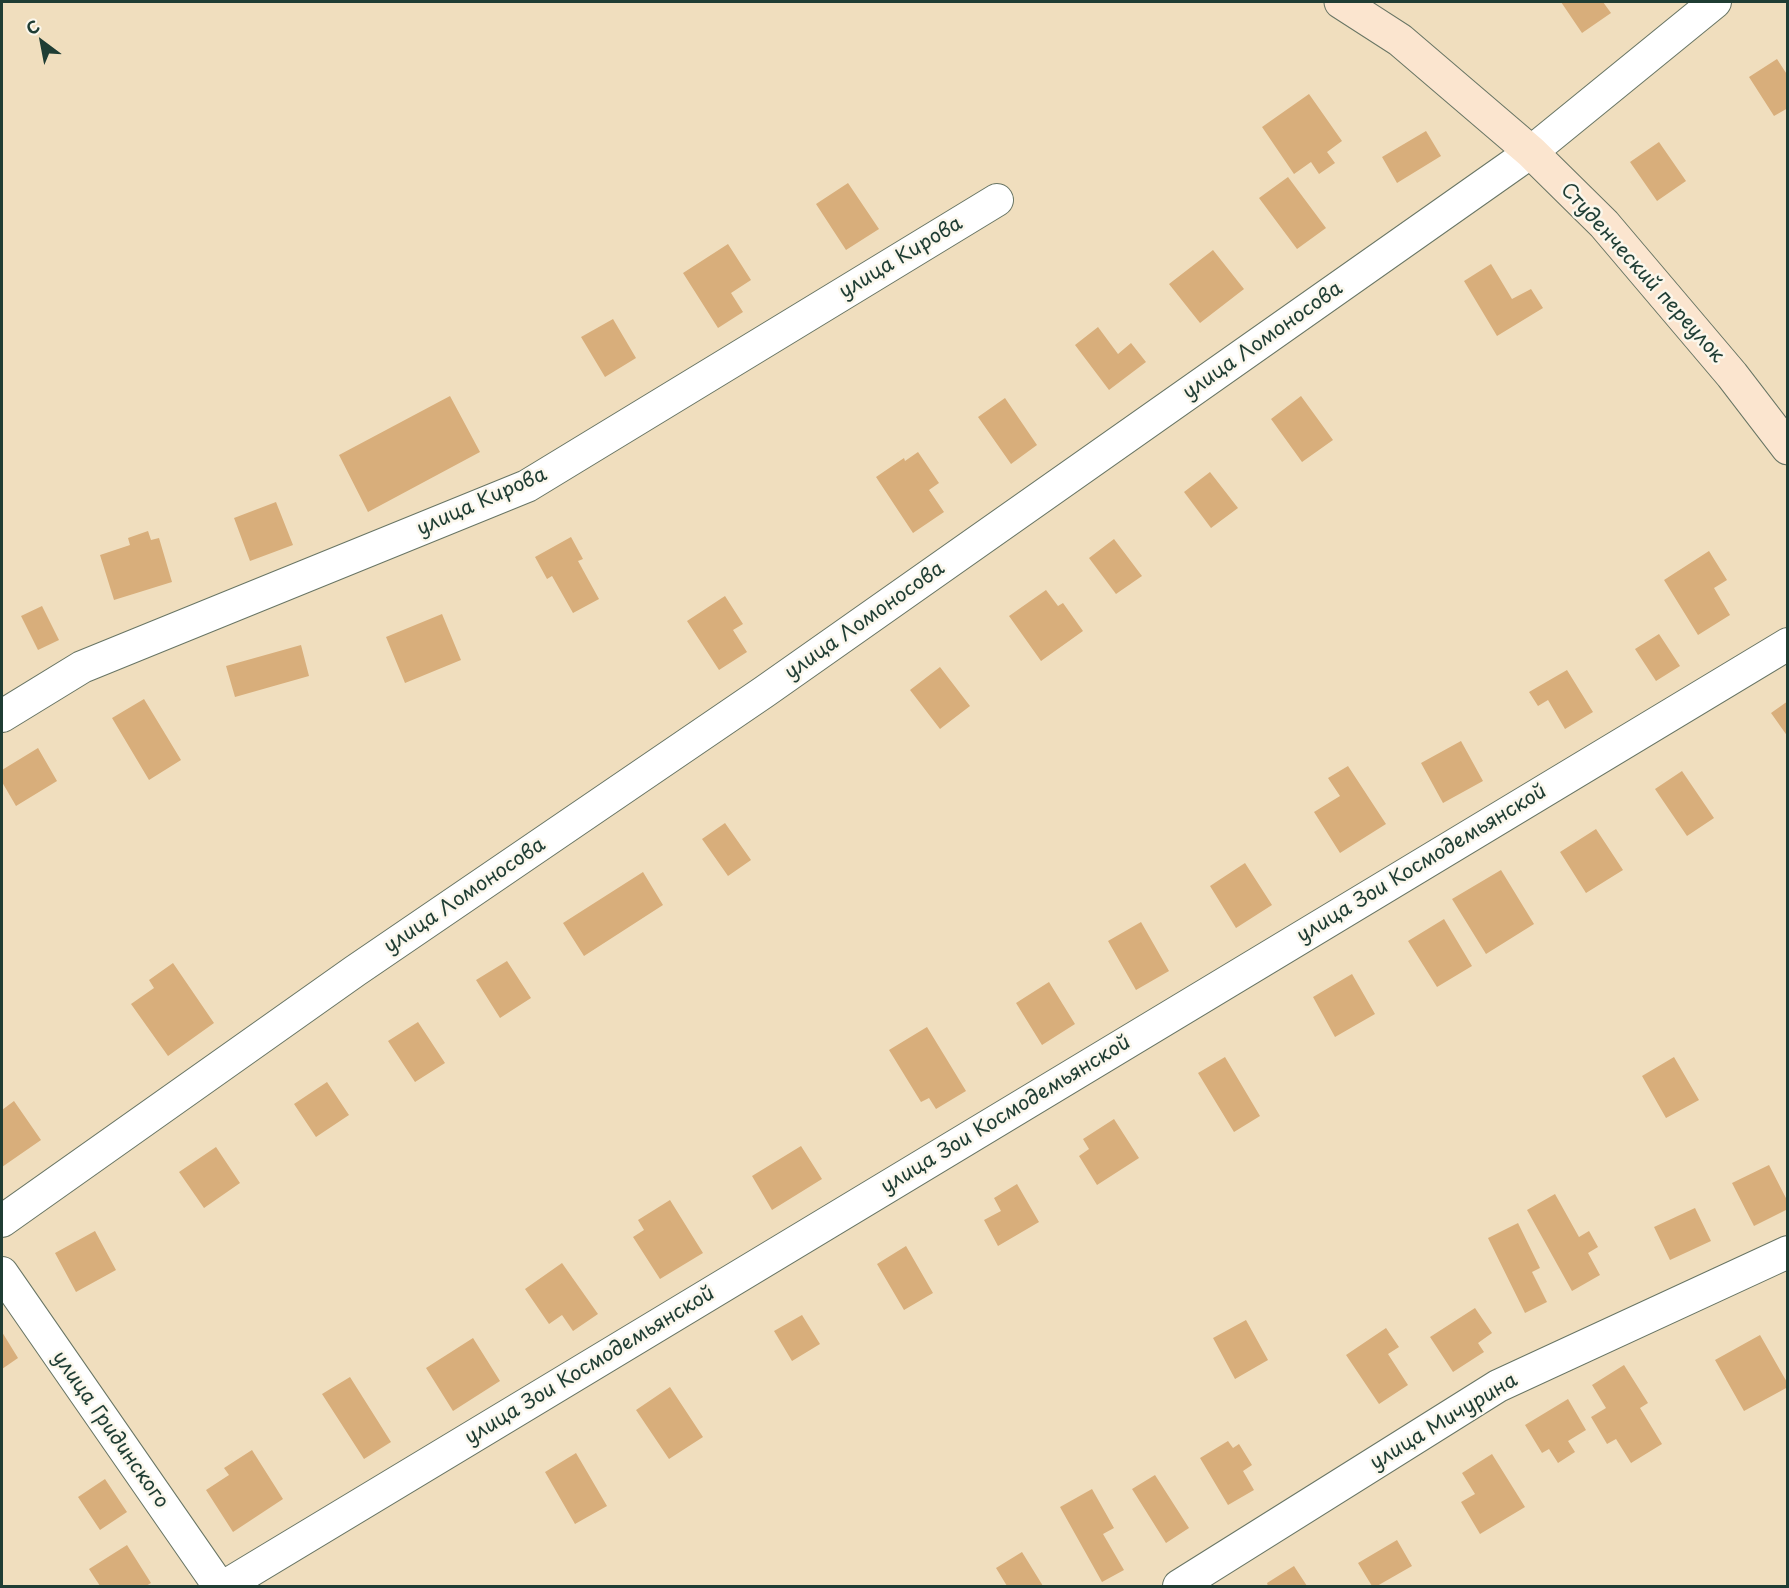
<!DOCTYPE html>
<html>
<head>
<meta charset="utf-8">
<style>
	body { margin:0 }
	#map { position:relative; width:1789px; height:1588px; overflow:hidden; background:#f0debe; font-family:"Playpen Sans",sans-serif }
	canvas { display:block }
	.frame { position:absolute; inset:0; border:3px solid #1f3d34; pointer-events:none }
	.north { position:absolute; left:12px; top:12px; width:60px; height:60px; -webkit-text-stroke:4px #fbf7ec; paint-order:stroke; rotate:328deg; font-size:16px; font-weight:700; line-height:24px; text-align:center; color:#1f3d34 }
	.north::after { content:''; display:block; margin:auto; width:21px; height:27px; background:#1f3d34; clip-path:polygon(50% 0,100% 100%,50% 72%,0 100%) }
</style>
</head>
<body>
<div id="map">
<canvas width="1789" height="1588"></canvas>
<div class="frame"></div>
<div class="north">С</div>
</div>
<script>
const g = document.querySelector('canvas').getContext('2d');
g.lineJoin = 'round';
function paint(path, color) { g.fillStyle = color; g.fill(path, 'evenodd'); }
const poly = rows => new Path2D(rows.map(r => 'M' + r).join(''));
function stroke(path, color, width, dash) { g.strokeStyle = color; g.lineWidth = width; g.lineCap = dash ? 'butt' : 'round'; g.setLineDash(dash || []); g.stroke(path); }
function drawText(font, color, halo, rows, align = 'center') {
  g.font = font + ' "Playpen Sans",sans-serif'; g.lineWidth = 5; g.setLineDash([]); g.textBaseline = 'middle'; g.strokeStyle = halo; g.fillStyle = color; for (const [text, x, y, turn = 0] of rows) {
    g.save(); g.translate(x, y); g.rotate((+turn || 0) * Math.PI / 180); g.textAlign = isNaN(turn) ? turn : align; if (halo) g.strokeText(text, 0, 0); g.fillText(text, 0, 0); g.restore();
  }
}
const building = poly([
	[1561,2,1603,2,1611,13,1582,33],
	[1777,59,1788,76,1788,108,1774,116,1749,77],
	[1309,94,1342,141,1327,152,1335,163,1319,174,1311,162,1294,174,1262,127],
	[1426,131,1441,156,1397,183,1382,157],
	[1659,142,1686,181,1657,201,1630,162],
	[1288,177,1326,228,1297,249,1259,198],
	[848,183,879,229,846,250,816,204],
	[728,244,751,280,731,293,743,312,718,328,683,273],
	[1213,250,1244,289,1200,323,1169,284],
	[1491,264,1512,299,1531,289,1543,308,1497,336,1464,281],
	[613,319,636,358,605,377,581,337],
	[1098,327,1118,354,1131,343,1146,362,1109,390,1075,345],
	[450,396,480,452,368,512,339,455],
	[1301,396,1333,440,1302,462,1271,419],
	[1005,398,1037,445,1011,464,978,417],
	[918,452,939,483,929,490,944,512,913,533,876,477,904,458,905,461],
	[1210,472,1238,508,1211,528,1184,492],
	[276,502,293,545,250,561,234,518],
	[148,531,151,540,159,538,172,582,114,600,100,555,130,545,128,538],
	[571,537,583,559,578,561,599,599,573,613,552,576,547,579,535,557],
	[1114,539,1142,576,1116,594,1089,558],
	[1709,551,1727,580,1714,588,1730,615,1698,635,1664,580],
	[1046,590,1058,606,1063,603,1083,631,1041,661,1009,616],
	[725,596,743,624,733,630,747,652,719,670,687,621],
	[42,606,59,640,38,650,21,616],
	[442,614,461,660,405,683,386,637],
	[1659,634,1680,666,1656,681,1635,649],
	[301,645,309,676,235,697,226,666],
	[940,667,970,706,940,729,910,690],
	[1567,670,1593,712,1565,729,1548,700,1538,706,1529,692],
	[144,699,181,760,149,780,112,718],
	[1788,701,1788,737,1771,713],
	[1461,741,1483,781,1443,803,1421,763],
	[38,748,57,781,16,806,2,782,2,770],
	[1348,766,1386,824,1340,853,1314,812,1340,796,1328,778],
	[1682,771,1714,818,1687,836,1655,789],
	[725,823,751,860,728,876,702,839],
	[1596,829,1623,870,1586,893,1560,852],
	[1245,863,1272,905,1236,928,1210,886],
	[1501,870,1534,924,1486,954,1452,899],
	[643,872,663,905,584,956,563,923],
	[1444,919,1472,966,1437,987,1408,941],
	[1141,922,1169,971,1136,990,1108,941],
	[507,961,531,998,500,1018,476,980],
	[173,963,214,1023,168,1056,131,1004,154,988,149,980],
	[1352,974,1375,1014,1335,1037,1313,997],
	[1049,982,1075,1024,1042,1045,1016,1003],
	[418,1022,445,1063,415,1082,388,1041],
	[927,1027,966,1091,936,1109,929,1098,921,1102,889,1050],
	[1225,1057,1260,1116,1234,1132,1198,1073],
	[1674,1057,1699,1100,1666,1118,1642,1076],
	[327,1082,349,1115,316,1137,294,1104],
	[14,1101,41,1140,2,1167,2,1110],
	[1114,1119,1139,1158,1097,1185,1079,1156,1089,1149,1083,1139],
	[801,1146,822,1179,772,1210,752,1176],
	[216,1147,240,1183,204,1208,179,1172],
	[1769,1165,1788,1202,1788,1209,1754,1226,1732,1183],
	[1017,1184,1039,1222,998,1246,984,1220,1001,1211,994,1198],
	[1555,1194,1579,1237,1589,1231,1598,1247,1588,1253,1600,1275,1572,1291,1527,1210],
	[670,1200,703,1253,660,1279,633,1237,644,1230,638,1220],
	[1695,1208,1711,1241,1670,1260,1654,1227],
	[1518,1223,1540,1268,1532,1272,1547,1302,1525,1313,1488,1238],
	[95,1231,116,1270,76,1292,55,1253],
	[906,1246,933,1293,904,1310,877,1264],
	[562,1263,598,1314,573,1331,562,1315,549,1324,525,1289],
	[1475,1308,1492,1333,1478,1343,1484,1352,1453,1372,1430,1337],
	[802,1315,820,1344,792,1361,774,1331],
	[1246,1320,1268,1360,1235,1379,1213,1338],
	[1386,1328,1399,1347,1388,1354,1408,1385,1379,1404,1346,1355],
	[2,1332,18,1358,2,1369],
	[1760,1335,1788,1384,1788,1387,1744,1411,1715,1360],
	[473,1338,500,1381,453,1411,426,1368],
	[1624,1365,1648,1403,1640,1408,1662,1444,1631,1463,1616,1439,1607,1444,1591,1417,1606,1408,1592,1385],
	[350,1377,391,1442,364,1459,322,1394],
	[670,1387,703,1437,669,1459,636,1410],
	[1568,1399,1586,1430,1568,1441,1575,1452,1558,1463,1549,1449,1542,1453,1525,1425],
	[1228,1441,1233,1448,1239,1444,1252,1465,1243,1471,1254,1490,1228,1505,1200,1458],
	[252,1450,283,1499,233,1532,206,1490,229,1475,224,1468],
	[576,1453,607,1506,575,1524,545,1472],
	[1492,1454,1525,1507,1480,1534,1461,1502,1475,1494,1462,1473],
	[1155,1475,1189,1528,1166,1543,1132,1489],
	[105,1479,127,1512,100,1530,78,1497],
	[1092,1489,1114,1528,1103,1534,1124,1570,1102,1582,1060,1507],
	[1397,1540,1412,1566,1377,1586,1372,1586,1358,1563],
	[127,1545,151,1583,146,1586,100,1586,89,1569],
	[1022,1552,1043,1586,1007,1586,996,1568],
	[1294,1566,1307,1586,1268,1586,1267,1583]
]);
const street = poly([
	[2,716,82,667,527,486,997,200],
	[2,1221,355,971,764,692,1531,152,1715,2],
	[2,1273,219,1586],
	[225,1586,1788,644],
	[1179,1586,1498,1386,1788,1252]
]);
const secondary = poly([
	[1341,2,1400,40,1531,152,1604,224,1732,375,1788,448]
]);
const streetNames = [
	["улица Кирова",901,258,-31],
	["Студенческий переулок",1642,273,48],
	["улица Ломоносова",1263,341,-35],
	["улица Кирова",482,502,-24],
	["улица Ломоносова",865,621,-35],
	["улица Зои Космодемьянской",1422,864,-31],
	["улица Ломоносова",465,896,-34],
	["улица Зои Космодемьянской",1006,1115,-31],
	["улица Зои Космодемьянской",590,1366,-31],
	["улица Мичурина",1444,1422,-31],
	["улица Гридинского",110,1430,55]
];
paint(building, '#d8ae7b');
stroke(street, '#687564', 34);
stroke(secondary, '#687564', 35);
stroke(street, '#fff', 32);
stroke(secondary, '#fbe5cf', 33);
drawText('20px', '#1f3d34', '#fbf7ec', streetNames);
</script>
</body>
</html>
